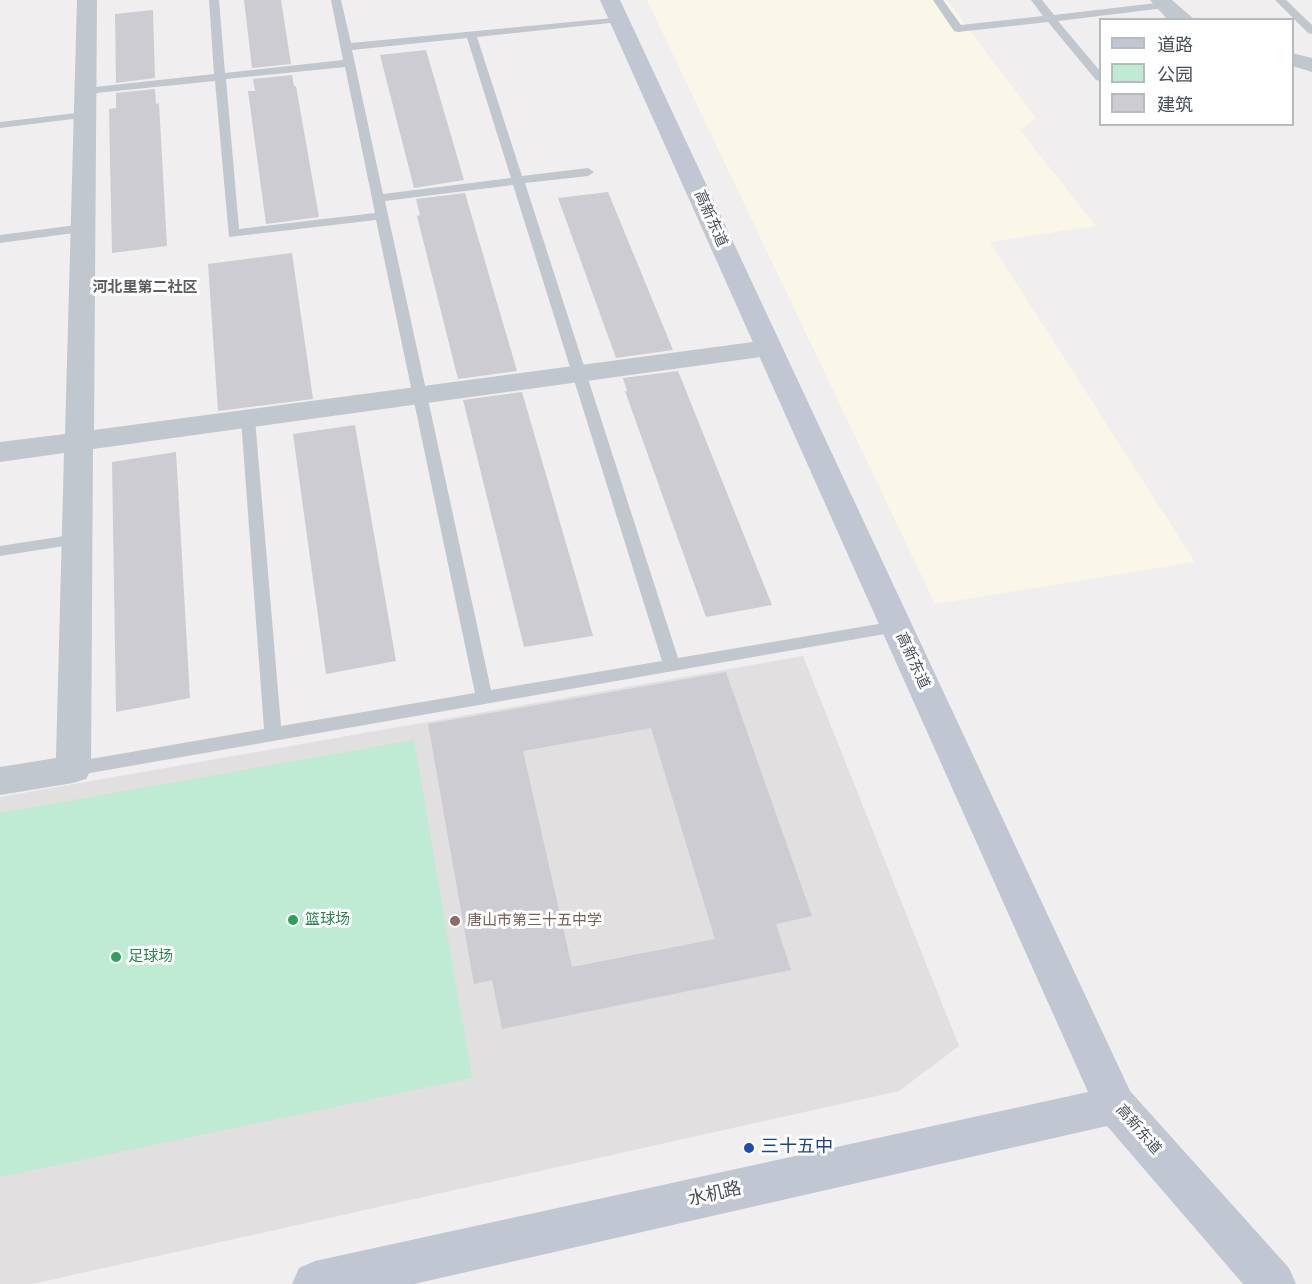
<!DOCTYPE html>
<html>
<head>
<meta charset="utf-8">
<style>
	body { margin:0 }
	#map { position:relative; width:1312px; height:1284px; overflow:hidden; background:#f0eeee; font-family:"Nunito Sans","Noto Sans SC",sans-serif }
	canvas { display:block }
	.legend { position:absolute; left:1099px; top:18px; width:195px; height:108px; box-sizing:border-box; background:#fff; border:2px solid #b6b9bd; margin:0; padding:8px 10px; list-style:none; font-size:18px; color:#484f59 }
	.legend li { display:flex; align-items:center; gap:12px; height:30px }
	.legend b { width:30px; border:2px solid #b6b9bd }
</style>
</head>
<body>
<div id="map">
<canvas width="1312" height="1284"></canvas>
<ul class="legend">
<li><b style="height:8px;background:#c0c7d3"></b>道路</li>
<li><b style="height:16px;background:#bfead4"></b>公园</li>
<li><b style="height:16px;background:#ccccd2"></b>建筑</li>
</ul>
</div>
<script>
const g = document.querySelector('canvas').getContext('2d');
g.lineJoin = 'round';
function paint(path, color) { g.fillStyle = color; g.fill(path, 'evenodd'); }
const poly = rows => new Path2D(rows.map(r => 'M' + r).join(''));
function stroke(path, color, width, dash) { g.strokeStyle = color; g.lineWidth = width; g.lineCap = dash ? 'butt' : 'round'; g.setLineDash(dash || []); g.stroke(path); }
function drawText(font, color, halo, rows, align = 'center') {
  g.font = font + ' "Nunito Sans","Noto Sans SC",sans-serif'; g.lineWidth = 6; g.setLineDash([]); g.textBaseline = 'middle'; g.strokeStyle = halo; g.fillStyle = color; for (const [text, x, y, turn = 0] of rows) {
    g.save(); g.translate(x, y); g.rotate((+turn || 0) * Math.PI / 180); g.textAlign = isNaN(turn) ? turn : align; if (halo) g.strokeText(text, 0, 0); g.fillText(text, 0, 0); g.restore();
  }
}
const commercial = poly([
	[647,0,947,0,1036,118,1020,130,1096,226,990,242,1195,562,935,604]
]);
const education = poly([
	[803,656,959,1046,899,1091,32,1284,0,1284,0,797]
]);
const green = poly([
	[414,740,472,1078,0,1177,0,813]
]);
const building = poly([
	[244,0,281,0,291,64,252,68],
	[153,10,155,78,116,83,115,14],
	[426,50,464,180,414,188,380,55],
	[292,75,294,86,296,86,319,217,266,224,248,91,255,91,253,79],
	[155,89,156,104,159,103,167,246,112,253,109,109,116,108,116,93],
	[608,192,673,350,616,358,558,198],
	[465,193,517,371,458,379,417,216,420,215,416,199],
	[292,253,313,399,218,411,208,264],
	[678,371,772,605,706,617,625,391,627,391,623,378],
	[522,392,593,636,524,647,463,400],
	[355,425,396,661,326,674,293,434],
	[176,452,190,698,116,712,112,462],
	[726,672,812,916,776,924,791,970,502,1029,492,980,474,984,428,724],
	[651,728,715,939,572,967,523,751]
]);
const lane = poly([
	[209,0,219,0,225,73,343,60,331,0,341,0,351,43,623,17,624,19,619,22,477,37,522,176,588,168,594,172,588,176,525,183,678,658,896,621,902,623,904,627,902,631,73,776,67,774,64,769,67,764,73,762,264,729,241,419,248,414,255,419,281,726,475,693,376,220,229,237,215,81,86,94,80,91,86,88,214,74,209,0],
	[467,38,511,178,383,194,352,50,467,38],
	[345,67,375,213,239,229,226,79,345,67],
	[513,185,662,661,491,690,385,201,513,185],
	[933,0,943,0,961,25,1043,16,1031,0,1042,0,1054,15,1165,2,1170,5,1165,8,1058,21,1100,71,1100,81,1096,80,1048,22,958,32,954,31,933,0],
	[1275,0,1286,0,1312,25,1312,34,1308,33,1275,0],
	[85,112,91,115,89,117,0,128,0,122,85,112],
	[84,224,88,225,90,228,88,231,0,243,0,235,84,224],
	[78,534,83,535,86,539,83,543,0,556,0,546,78,534]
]);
const street = poly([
	[77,0,97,0,94,430,768,340,778,342,782,348,778,354,768,356,93,449,91,769,86,779,73,783,0,795,0,767,56,758,64,453,0,462,0,442,65,434,77,0],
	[1150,0,1172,0,1195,20,1168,20,1150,0],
	[1292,53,1312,58,1312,72,1292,66,1292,53]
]);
const secondary = poly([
	[600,0,620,0,1130,1091,1289,1268,1296,1284,1243,1284,1107,1126,414,1284,292,1284,299,1268,315,1261,1088,1092,600,0]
]);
const markers = [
	[293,920,6,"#2e9e5b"],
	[455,921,6,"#8d6e63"],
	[116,957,6,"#2e9e5b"],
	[749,1148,6,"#1a4fb4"]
];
const streetNames = [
	["高新东道",710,219,66],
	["高新东道",912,661,65],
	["高新东道",1138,1130,49]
];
const farQuarternames = [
	["河北里第二社区",145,288]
];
const leisureNames = [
	["篮球场",305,920],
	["足球场",128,957]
];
const educationNames = [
	["唐山市第三十五中学",467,921]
];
const nearTransitnames = [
	["三十五中",761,1148]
];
const nearStreetnames = [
	["水机路",715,1195,-13]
];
paint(commercial, '#faf6e8');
paint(education, '#e1dfdf');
paint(green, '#bfead4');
paint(building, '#ccccd2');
paint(lane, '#c0c7cf');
paint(street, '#c0c7cf');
paint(secondary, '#c0c7d3');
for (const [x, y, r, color] of markers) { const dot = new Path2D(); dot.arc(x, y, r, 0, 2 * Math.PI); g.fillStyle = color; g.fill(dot); stroke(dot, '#fff', 2); }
drawText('15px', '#484f59', '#fff', streetNames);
drawText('bold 15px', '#5b5d62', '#fff', farQuarternames);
drawText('15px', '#27864d', '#fff', leisureNames, 'left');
drawText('15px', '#785e54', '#fff', educationNames, 'left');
drawText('18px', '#164399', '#fff', nearTransitnames, 'left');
drawText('18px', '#484f59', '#fff', nearStreetnames);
</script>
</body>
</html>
